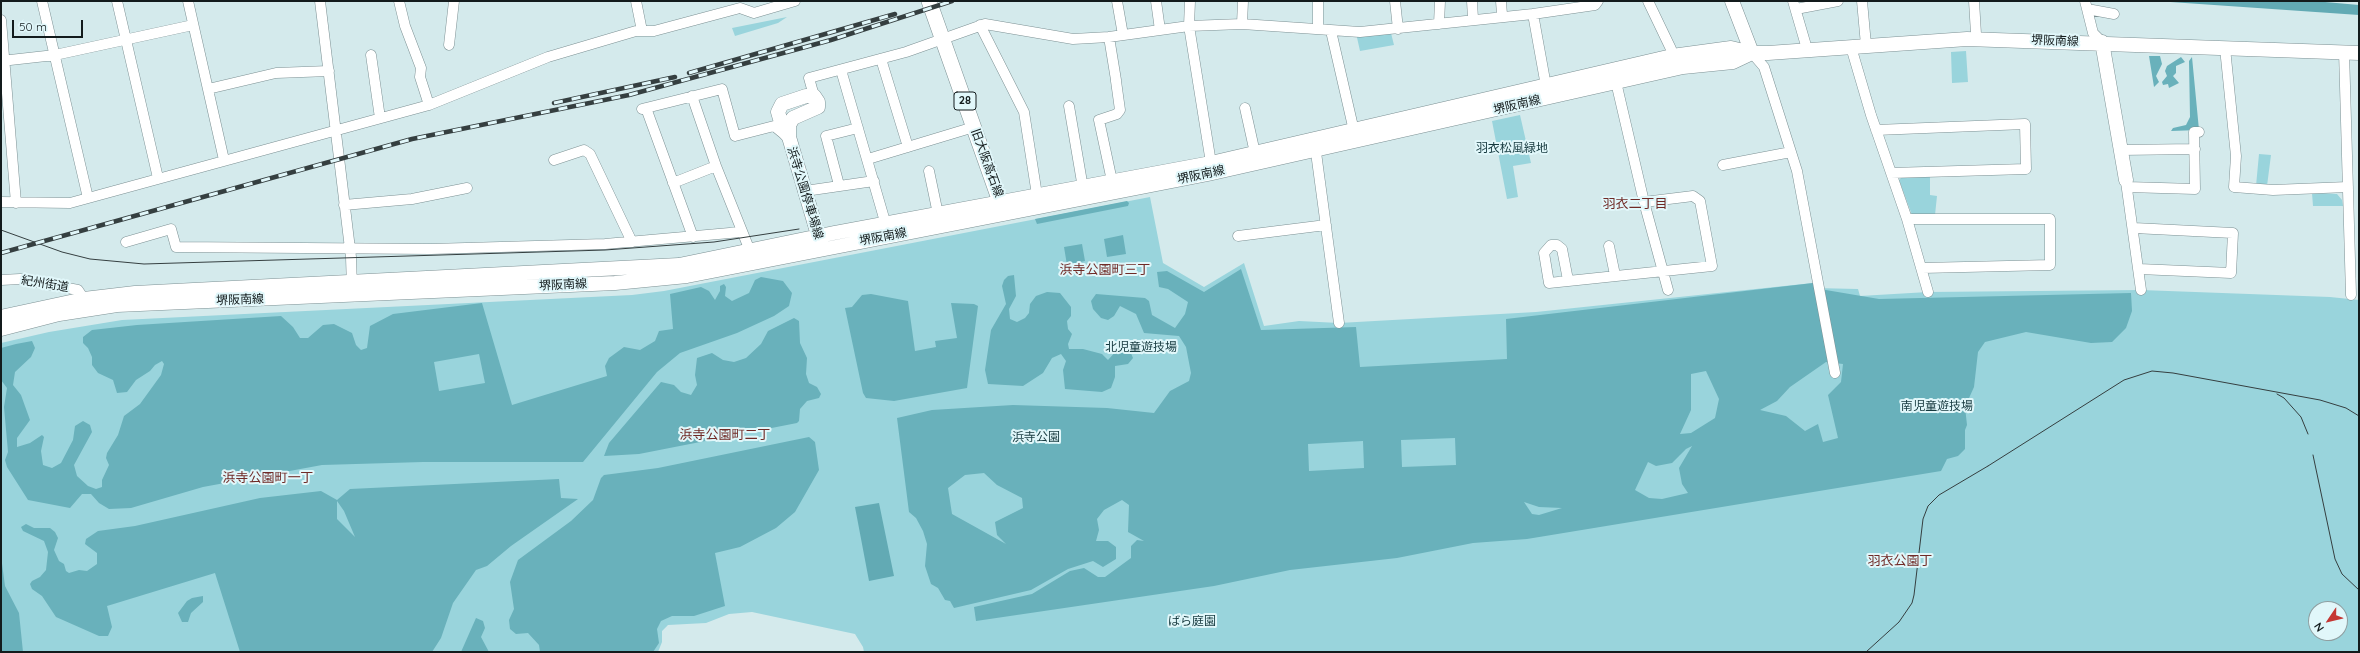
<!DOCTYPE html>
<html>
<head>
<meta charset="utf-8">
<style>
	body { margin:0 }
	#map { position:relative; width:2360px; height:653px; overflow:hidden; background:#d4eaec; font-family:Quicksand,sans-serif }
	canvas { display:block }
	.frame { position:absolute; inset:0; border:2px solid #131b1c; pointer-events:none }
	.north { position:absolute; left:2308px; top:601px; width:40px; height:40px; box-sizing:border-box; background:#e1f7fa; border:1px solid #8f9fa1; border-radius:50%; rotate:235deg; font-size:11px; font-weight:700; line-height:16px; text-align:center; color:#131b1c }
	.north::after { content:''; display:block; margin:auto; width:14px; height:18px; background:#c53734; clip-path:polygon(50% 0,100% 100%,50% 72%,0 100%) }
	.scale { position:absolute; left:12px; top:20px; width:71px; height:18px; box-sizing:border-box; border:2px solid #131b1c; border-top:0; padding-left:5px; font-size:12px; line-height:14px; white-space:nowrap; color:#131b1c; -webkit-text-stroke:3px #e1f7fa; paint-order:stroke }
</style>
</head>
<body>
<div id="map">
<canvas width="2360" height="653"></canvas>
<div class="frame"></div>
<div class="north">N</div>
<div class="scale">50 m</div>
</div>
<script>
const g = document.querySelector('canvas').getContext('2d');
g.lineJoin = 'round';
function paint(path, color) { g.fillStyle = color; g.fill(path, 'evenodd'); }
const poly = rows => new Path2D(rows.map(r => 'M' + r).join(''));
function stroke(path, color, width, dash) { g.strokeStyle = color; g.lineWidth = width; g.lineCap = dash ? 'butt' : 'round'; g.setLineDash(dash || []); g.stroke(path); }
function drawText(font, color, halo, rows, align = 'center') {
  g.font = font + ' Quicksand,"Noto Sans JP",sans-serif'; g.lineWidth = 4; g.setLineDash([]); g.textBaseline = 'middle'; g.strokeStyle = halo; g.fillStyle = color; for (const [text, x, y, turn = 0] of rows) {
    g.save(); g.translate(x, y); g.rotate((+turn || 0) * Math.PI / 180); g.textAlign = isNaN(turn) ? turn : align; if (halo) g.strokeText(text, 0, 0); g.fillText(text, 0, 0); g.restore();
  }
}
const green = poly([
	[787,17,778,23,735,36,732,28],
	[1356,33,1391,33,1394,45,1360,51],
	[1966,51,1968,82,1952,83,1951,52],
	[1520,115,1531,163,1513,166,1518,197,1507,199,1492,121],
	[2259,154,2271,155,2267,186,2256,186],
	[1902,177,1930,177,1930,195,1937,196,1935,215,1912,215,1899,180],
	[2312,193,2337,194,2342,200,2343,206,2313,206],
	[1150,197,1163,263,1204,287,1244,263,1264,326,1299,321,1339,323,1536,312,1813,283,1814,288,1858,289,1860,296,1928,292,2141,290,2330,297,2359,300,2359,652,864,652,863,647,855,634,752,612,729,614,706,623,668,625,662,631,662,642,658,652,1,652,1,343,49,332,122,320,632,295,664,291],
	[2316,609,2340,609,2340,633,2316,633]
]);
const forest = poly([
	[2149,56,2160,56,2162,64,2156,76,2159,82,2154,87],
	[2181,57,2185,62,2176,66,2176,73,2173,76,2179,83,2169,88,2168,84,2163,85,2162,82,2167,76,2165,71,2167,66],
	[2192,57,2199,130,2171,131,2173,128,2186,125,2190,117,2189,61],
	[1127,201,1129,203,1128,206,1037,224,1035,219],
	[1123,235,1126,254,1107,257,1104,239],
	[1082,244,1085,261,1067,265,1064,247],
	[1241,269,1261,330,1356,327,1360,367,1507,359,1506,319,1813,283,1814,288,1879,299,2131,293,2132,311,2126,328,2112,342,2091,343,2026,332,1985,342,1978,352,1974,387,1965,407,1967,425,1965,430,1965,449,1958,456,1947,459,1941,471,1527,539,1473,543,1397,558,1290,570,1214,586,976,621,974,607,1032,594,1070,571,1084,568,1098,577,1105,577,1131,558,1131,546,1137,540,1144,541,1128,532,1129,505,1122,500,1104,510,1097,519,1099,530,1096,541,1108,541,1116,547,1116,559,1103,567,1093,561,1068,569,1031,590,954,608,950,601,945,600,938,588,931,584,925,566,927,544,923,531,916,518,909,512,897,418,932,410,1013,405,1107,408,1154,413,1170,391,1189,381,1191,373,1186,347,1179,336,1144,333,1136,314,1120,306,1114,316,1108,320,1101,318,1093,309,1091,301,1096,294,1145,298,1149,301,1152,315,1175,328,1185,314,1188,302,1168,289,1159,287,1157,272,1167,271,1204,292],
	[1826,362,1843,364,1841,382,1828,395,1838,438,1823,442,1818,424,1805,431,1786,416,1760,410,1777,401,1790,387],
	[1706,371,1719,399,1715,418,1691,433,1680,434,1691,410,1691,374],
	[1455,438,1456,465,1402,467,1401,440],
	[1363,441,1364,468,1309,471,1308,444],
	[1692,446,1679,468,1682,484,1688,493,1662,499,1649,498,1635,490,1648,462,1656,466,1672,463,1686,449],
	[984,473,997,485,1022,498,1023,508,995,522,997,535,1006,544,952,514,948,488,965,475],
	[1524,502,1539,507,1562,508,1539,515,1532,514],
	[1014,275,1016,296,1009,309,1010,319,1017,322,1025,318,1029,313,1030,304,1036,296,1047,292,1060,293,1071,307,1071,316,1067,321,1068,329,1072,334,1068,344,1069,349,1083,349,1102,354,1108,360,1117,350,1125,348,1130,351,1133,358,1128,364,1115,366,1115,377,1111,388,1102,392,1065,389,1063,370,1066,361,1061,354,1052,358,1043,373,1023,386,988,384,985,370,991,330,1006,304,1002,286,1004,280,1008,276],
	[761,277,783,281,792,293,789,306,774,316,737,333,680,353,657,372,583,462,423,462,322,465,203,487,131,508,109,509,99,503,91,494,82,494,70,508,28,500,7,467,5,460,8,452,4,407,7,388,1,380,1,348,16,344,32,341,35,348,31,357,15,372,13,385,21,395,30,420,17,438,17,447,30,443,42,435,44,437,41,451,43,465,52,468,61,463,73,440,75,426,83,421,90,425,92,432,74,465,77,476,88,486,96,489,102,487,102,480,109,465,106,458,107,453,118,435,124,416,140,404,161,375,164,364,162,361,155,365,150,371,136,380,127,392,117,393,113,380,98,373,92,365,92,357,88,348,83,343,83,337,92,330,137,325,281,316,293,327,300,338,308,338,323,325,334,324,352,333,356,345,361,350,367,348,370,326,393,314,482,303,512,405,607,376,605,366,609,358,624,347,640,350,655,341,659,331,673,329,670,294,701,287,709,291,715,300,720,291,720,286,724,284,726,287,725,296,732,301,749,293,755,280],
	[479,354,485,383,439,391,434,362],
	[871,294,908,301,915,351,936,347,935,341,957,338,951,303,974,304,978,306,967,388,894,401,866,398,863,393,845,308,852,307,862,295],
	[794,318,799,321,800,343,807,358,806,374,809,383,817,387,821,394,819,398,807,401,800,409,799,421,797,423,639,454,604,456,609,443,661,382,674,385,681,392,691,395,697,385,695,375,697,358,712,353,723,360,734,362,746,358,761,344,768,331],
	[809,437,815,442,819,470,795,512,776,528,740,547,715,553,725,606,694,616,672,616,661,621,657,629,659,643,653,652,540,652,539,645,528,633,516,634,510,629,509,620,514,609,510,582,518,560,571,521,593,500,601,478,604,475,658,468],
	[559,479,561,498,578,499,511,546,487,566,476,570,453,603,441,638,432,652,240,652,215,573,107,606,112,627,108,636,99,636,56,617,42,596,32,589,30,584,32,581,40,577,46,570,48,552,44,541,23,531,21,527,26,524,34,528,50,528,55,532,58,538,54,550,59,561,64,564,66,571,69,573,79,570,87,571,97,564,97,553,85,544,86,539,98,531,135,526,260,498,321,491,337,500,350,489],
	[337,501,344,511,355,537,337,519],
	[1,556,5,586,19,613,23,652,1,652],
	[203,596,203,602,191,613,188,622,182,622,178,613,187,601,192,598],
	[476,618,483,621,485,628,481,637,489,652,461,652]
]);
const water = poly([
	[2156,1,2314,1,2359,5,2359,15],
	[879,503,894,576,869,581,855,507]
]);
const street = poly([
	[42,1,88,198],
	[117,1,158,178],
	[188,1,224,160],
	[320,1,351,257,352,288],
	[399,1,405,26,421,68,420,77,429,105],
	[636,1,642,31],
	[1117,1,1123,35],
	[1156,1,1160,30],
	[1190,1,1189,26,1211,163],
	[1395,1,1398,29],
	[1472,1,1473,19],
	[1501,1,1502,15],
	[1648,1,1671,49,1673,60],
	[1793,1,1807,49],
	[1862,1,1866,45],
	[1974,1,1976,34],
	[2085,1,2093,33,2102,42],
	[1796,9,1838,1],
	[2087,9,2114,14],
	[1533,14,1546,86],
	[1,20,16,203],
	[1242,24,1243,1],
	[1439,24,1440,1],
	[980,25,1024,112,1037,195],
	[1318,29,1318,1],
	[1331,31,1354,131],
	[1109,37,1116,80],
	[449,45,454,1],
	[1851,47,1871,115,1907,219,1928,292],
	[2225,48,2236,156,2234,187,2273,190,2348,187],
	[2344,51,2351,295],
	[1752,53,1764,67,1797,171,1835,373],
	[371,55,380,118],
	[881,59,908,147],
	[1,61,55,55,193,25],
	[841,70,886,225],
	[1616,82,1644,202,1668,290],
	[208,89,276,73,329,71],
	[692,96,716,166,750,251],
	[814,96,809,78,906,52,985,24,1073,39,1109,37,1189,26,1242,24,1360,32,1533,14,1595,5,1598,1],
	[1069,106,1084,194],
	[646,108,693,237],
	[1245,108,1255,153],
	[642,109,722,89,735,136,774,126,785,135],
	[1876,130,2025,124,2026,169,1891,173],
	[1315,145,1339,323],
	[2120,150,2195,149],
	[868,159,974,127],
	[554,160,584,150,590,154,632,242],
	[1723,165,1791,152],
	[929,171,938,214],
	[1112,181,1099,120,1117,114,1120,110,1116,81],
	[2126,182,2141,290],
	[673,183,716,166],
	[839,185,826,136,858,128],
	[2127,187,2195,189,2194,132,2199,132],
	[805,191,874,181],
	[1,202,70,203,429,105,548,57,636,31,654,31,740,8,754,13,795,1],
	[344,205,412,199,467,188],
	[1907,219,2050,219,2050,265,1922,268],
	[2134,228,2233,233,2231,273,2139,269],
	[1238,236,1326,225],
	[126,242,171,229,176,247,431,249,605,244,741,232],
	[1609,246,1615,275],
	[1,280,20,279,78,290,84,299],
	[1568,280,1562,249,1557,245,1551,245,1544,253,1549,283,1712,266,1700,201,1693,196,1644,202]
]);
const secondary = poly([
	[1732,1,1752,53],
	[2102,42,2126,180],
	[789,137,789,125,793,118,818,107,818,102,814,96,806,96,782,104,778,112,783,129,789,137,821,245],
	[1,317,84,299,135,293,679,265,834,233,1211,163,1672,56,1731,48,1752,53,1768,53,1967,39,2359,53],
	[1,329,59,314,117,305,615,283,687,276,1208,174,1683,67,1733,62,1752,53]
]);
const primary = poly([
	[929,1,1004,213]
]);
const tram = poly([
	[1,230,62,252,90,259,144,264,605,250,714,242,799,229],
	[2277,394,2284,398,2301,417,2308,434],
	[2313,455,2335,559,2342,574,2359,590],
	[1988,466,2124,380,2152,371,2173,373,2320,400,2346,408,2359,416],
	[1866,652,1899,622,1912,603,1914,595,1923,519,1928,506,1939,495,1988,466]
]);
const rail = poly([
	[689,73,895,14],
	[554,103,675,77],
	[1,253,412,139,629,95,831,40,952,1]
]);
const shields = [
	[965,101,22]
];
const shieldNames = [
	["28",965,101]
];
const streetNames = [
	["堺阪南線",2055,41,2],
	["堺阪南線",1517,105,-13],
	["旧大阪高石線",987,163,70],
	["堺阪南線",1201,175,-12],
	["浜寺公園停車場線",805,193,73],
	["堺阪南線",883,237,-11],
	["紀州街道",45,284,9],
	["堺阪南線",563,285,-3],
	["堺阪南線",240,300,-2]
];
const parkNames = [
	["羽衣松風緑地",1512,148],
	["北児童遊技場",1141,347],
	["南児童遊技場",1937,406],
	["浜寺公園",1036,437],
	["ばら庭園",1192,621]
];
const neighbourhoodNames = [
	["羽衣二丁目",1635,204],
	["浜寺公園町三丁",1105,270],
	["浜寺公園町二丁",725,435],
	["浜寺公園町一丁",268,478],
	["羽衣公園丁",1900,561]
];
paint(green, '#99d4dc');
paint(forest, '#69b1bb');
paint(water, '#62aab4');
stroke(street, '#7d9194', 11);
stroke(secondary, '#7d9194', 15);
stroke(primary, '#7d9194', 16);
stroke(street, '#fff', 10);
stroke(secondary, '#fff', 14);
stroke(primary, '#fff', 15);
stroke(tram, '#353f40', 1);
stroke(rail, '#353f40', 4.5);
stroke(rail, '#e1f7fa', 3, [9]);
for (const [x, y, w] of shields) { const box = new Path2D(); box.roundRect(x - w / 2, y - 9, w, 18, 3); g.fillStyle = '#e1f7fa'; g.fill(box); stroke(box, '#131b1c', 1); }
drawText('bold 11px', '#131b1c', null, shieldNames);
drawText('12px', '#131b1c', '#e1f7fa', streetNames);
drawText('12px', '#15393e', '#e1f7fa', parkNames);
drawText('13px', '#702a26', '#e1f7fa', neighbourhoodNames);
</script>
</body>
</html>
